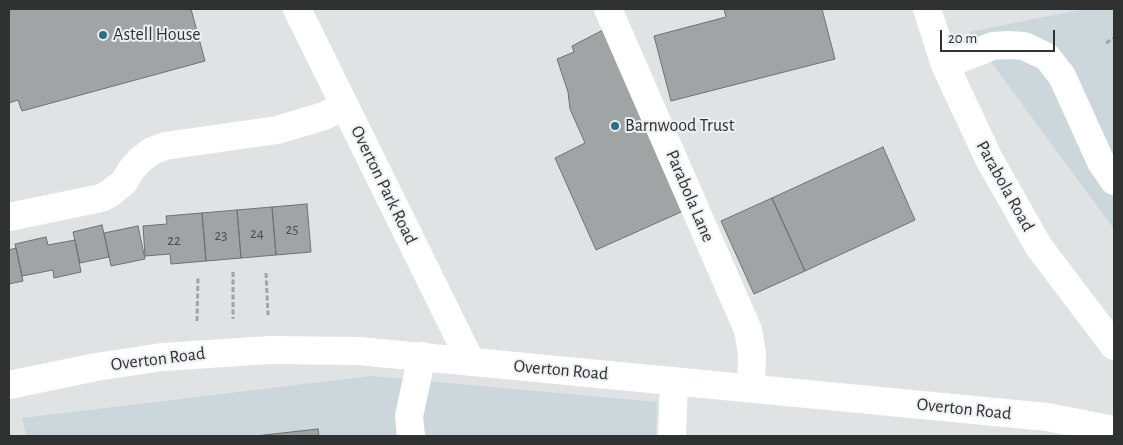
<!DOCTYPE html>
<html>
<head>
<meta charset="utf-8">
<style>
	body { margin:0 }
	#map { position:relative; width:1123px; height:445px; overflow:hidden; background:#dfe3e4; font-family:"Alegreya Sans",sans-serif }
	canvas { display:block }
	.frame { position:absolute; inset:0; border:10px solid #303131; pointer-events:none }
	.scale { position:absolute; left:940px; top:30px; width:115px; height:22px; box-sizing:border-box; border:2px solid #303131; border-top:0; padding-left:6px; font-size:15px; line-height:18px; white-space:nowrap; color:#303131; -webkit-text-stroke:4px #edf0f2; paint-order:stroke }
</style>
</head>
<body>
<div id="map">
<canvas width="1123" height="445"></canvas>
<div class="frame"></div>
<div class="scale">20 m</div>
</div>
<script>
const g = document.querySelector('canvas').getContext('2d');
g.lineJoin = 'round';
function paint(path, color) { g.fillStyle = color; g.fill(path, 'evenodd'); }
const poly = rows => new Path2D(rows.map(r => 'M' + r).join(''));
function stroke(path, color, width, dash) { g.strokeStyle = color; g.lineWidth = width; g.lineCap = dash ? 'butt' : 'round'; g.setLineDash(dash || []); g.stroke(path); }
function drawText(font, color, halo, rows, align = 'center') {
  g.font = font + ' "Alegreya Sans",sans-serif'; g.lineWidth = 4; g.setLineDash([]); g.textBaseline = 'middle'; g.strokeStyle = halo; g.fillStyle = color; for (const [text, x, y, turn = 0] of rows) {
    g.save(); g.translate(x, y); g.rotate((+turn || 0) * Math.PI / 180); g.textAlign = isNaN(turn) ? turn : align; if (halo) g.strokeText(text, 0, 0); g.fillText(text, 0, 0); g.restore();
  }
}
const built = poly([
	[1084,9,1114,9,1114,229,969,32],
	[371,376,657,402,656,436,26,436,22,418]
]);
const building = poly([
	[9,9,191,9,205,61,22,111,18,100,9,103,9,9],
	[724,9,822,9,835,59,671,101,654,36,726,17,724,9],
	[605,29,690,208,596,250,555,158,585,143,570,109,568,92,557,59,574,52,572,46,605,29],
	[883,147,915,220,805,271,772,198,883,147],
	[772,198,805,271,754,294,721,221,772,198],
	[307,204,311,252,276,255,272,207,307,204],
	[272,207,276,255,241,258,237,210,272,207],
	[237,210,241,258,206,261,202,213,237,210],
	[202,213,206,261,171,264,170,254,145,256,143,226,167,224,166,216,202,213],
	[102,225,109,257,80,263,73,232,102,225],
	[138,226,145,259,111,266,104,233,138,226],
	[46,237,48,245,75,240,81,272,54,278,53,270,22,276,15,244,46,237],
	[16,248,23,281,9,284,9,250,16,248],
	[318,429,319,436,255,436,318,429]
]);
const path = poly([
	[1106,43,1114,38],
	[233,272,233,319],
	[266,273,268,315],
	[197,321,198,277]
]);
const minor = poly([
	[297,9,471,362],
	[608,9,748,330,752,354,751,388],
	[927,9,945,65,989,159,1039,247,1114,346],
	[945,65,993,46,1008,45,1024,46,1047,57,1062,76,1101,162,1114,181],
	[9,217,101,198,109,194,124,182,131,170,140,160,152,151,165,146,277,130,324,116,344,106],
	[9,385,96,367,162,357,270,350,359,351,1047,417,1114,430],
	[411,436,409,416,422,356],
	[672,436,674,381]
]);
const markers = [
	[103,35,5,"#2e6f82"],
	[615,126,5,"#2e6f82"]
];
const numberNames = [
	["25",292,229],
	["24",257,233],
	["23",221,235],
	["22",174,240]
];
const poiNames = [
	["Astell House",113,35],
	["Barnwood Trust",625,126]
];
const streetNames = [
	["Overton Park Road",384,185,64],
	["Parabola Road",1005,186,61],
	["Parabola Lane",690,196,67],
	["Overton Road",158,359,-7],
	["Overton Road",561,370,5],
	["Overton Road",964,409,6]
];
paint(built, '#ccd7db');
paint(building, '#a1a4a5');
stroke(building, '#6e7173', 1);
stroke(path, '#a1a4a4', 3, [5, 2.5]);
stroke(minor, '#fff', 28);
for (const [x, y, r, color] of markers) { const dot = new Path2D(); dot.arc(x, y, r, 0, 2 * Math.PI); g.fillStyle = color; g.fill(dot); stroke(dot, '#edf0f2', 2); }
drawText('15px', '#4c4e4e', null, numberNames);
drawText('18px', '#303131', '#edf0f2', poiNames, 'left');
drawText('18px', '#303131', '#edf0f2', streetNames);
</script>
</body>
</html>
